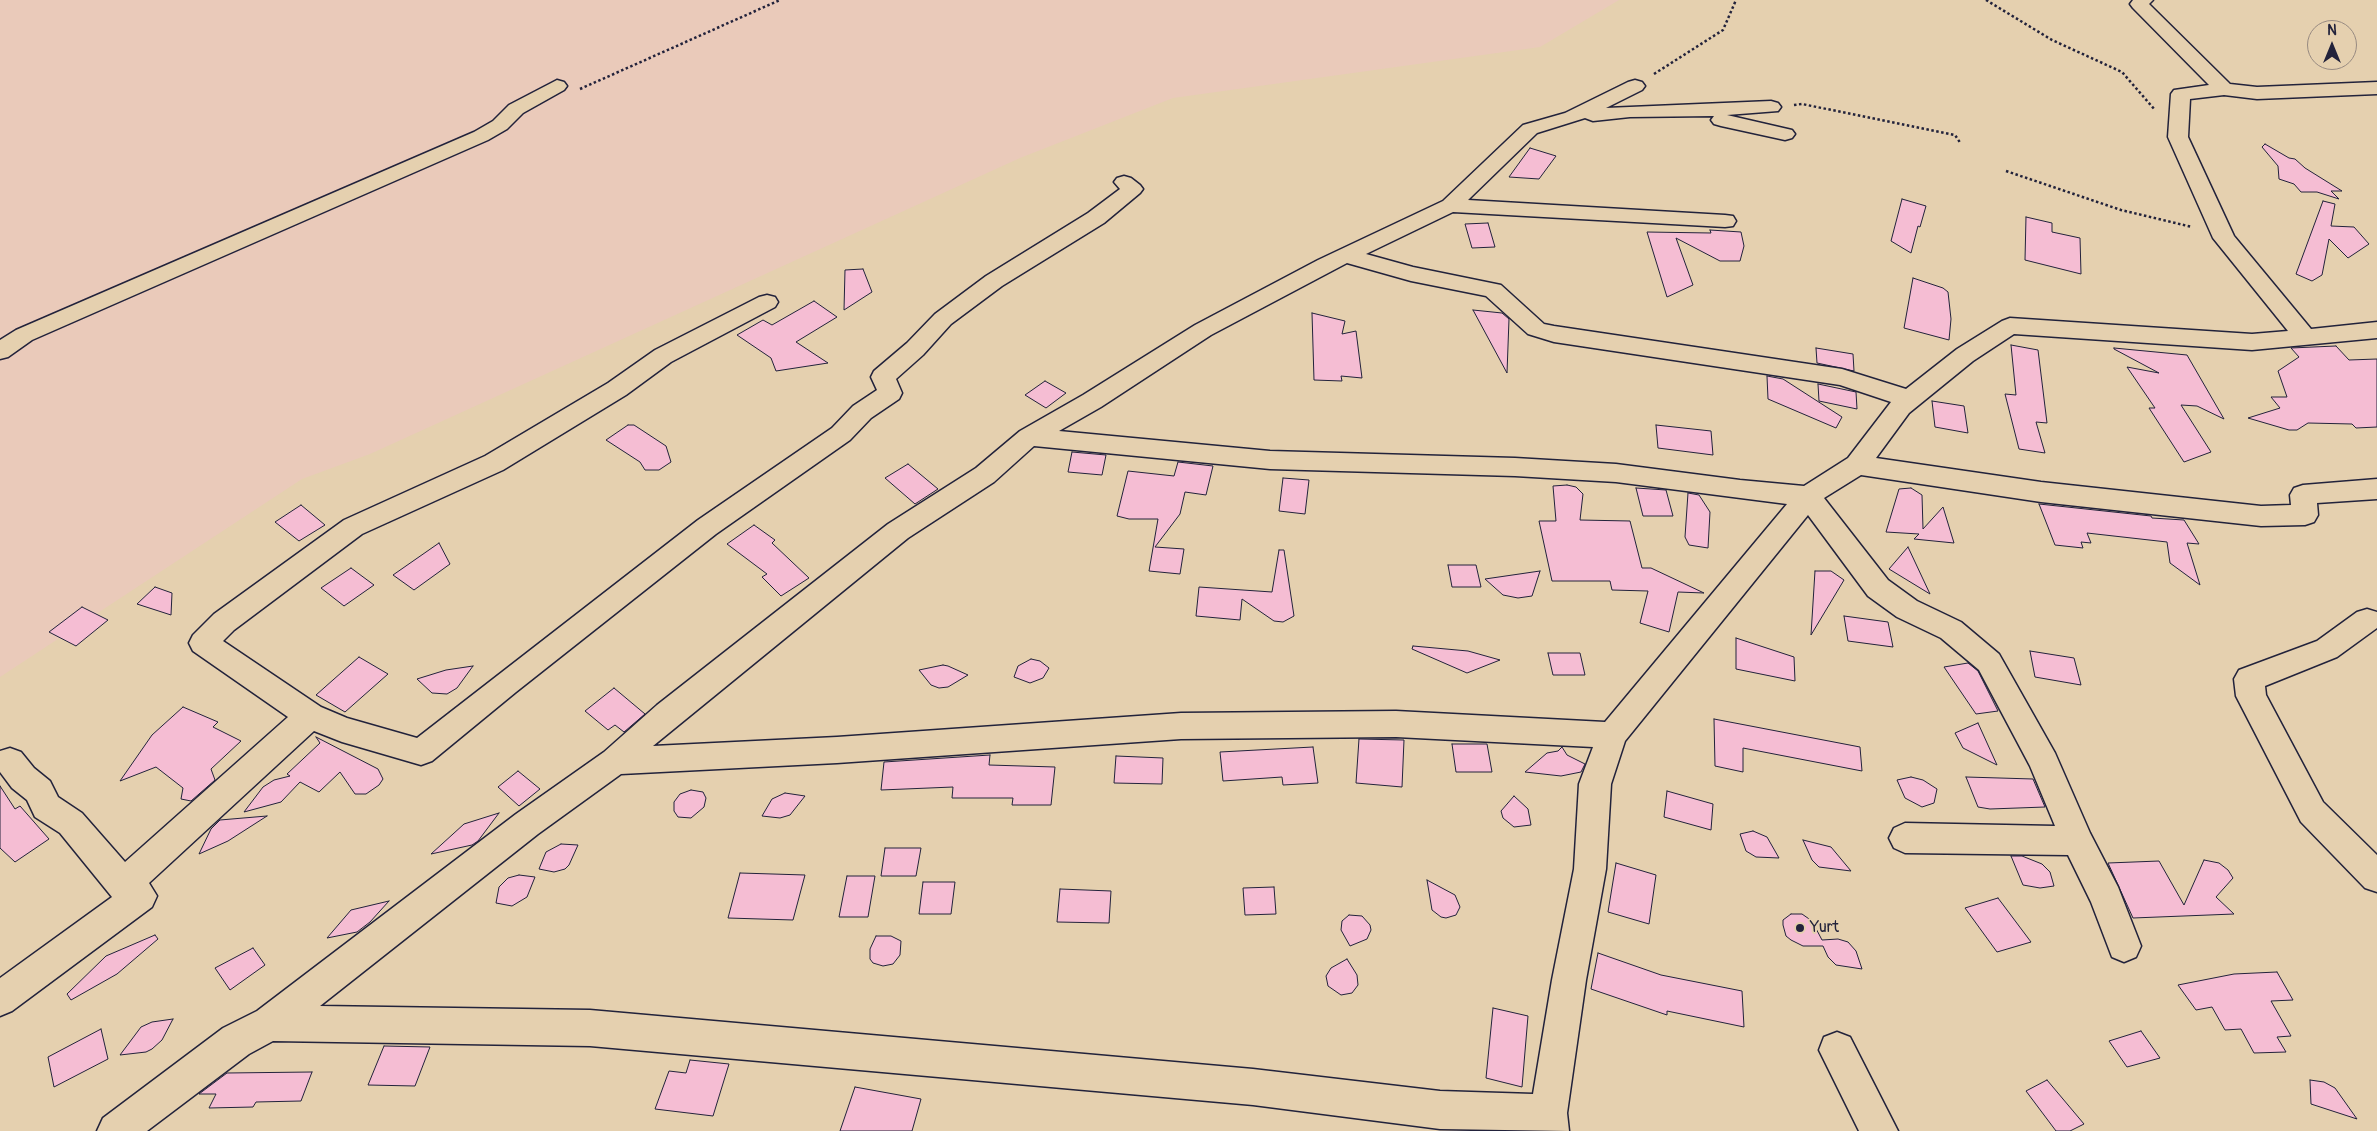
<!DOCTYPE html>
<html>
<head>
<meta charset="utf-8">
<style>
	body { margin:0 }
	#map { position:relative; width:2377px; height:1131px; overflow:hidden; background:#e5d0af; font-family:Pangolin,sans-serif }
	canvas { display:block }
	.north { position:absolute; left:2307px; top:20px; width:50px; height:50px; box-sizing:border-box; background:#e5d0af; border:1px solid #978a81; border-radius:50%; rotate:0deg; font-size:14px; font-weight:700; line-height:20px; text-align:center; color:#22223b }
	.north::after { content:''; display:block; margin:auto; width:18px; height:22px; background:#22223b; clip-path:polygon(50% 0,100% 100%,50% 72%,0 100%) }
</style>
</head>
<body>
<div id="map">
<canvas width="2377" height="1131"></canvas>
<div class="north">N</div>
</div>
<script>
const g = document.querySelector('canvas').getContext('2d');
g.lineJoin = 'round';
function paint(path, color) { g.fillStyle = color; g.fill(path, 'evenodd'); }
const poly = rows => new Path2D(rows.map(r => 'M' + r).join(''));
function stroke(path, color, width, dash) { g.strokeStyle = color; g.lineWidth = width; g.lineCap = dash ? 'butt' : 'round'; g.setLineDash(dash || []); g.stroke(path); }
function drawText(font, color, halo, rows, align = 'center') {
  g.font = font + ' Pangolin,sans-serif'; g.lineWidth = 4; g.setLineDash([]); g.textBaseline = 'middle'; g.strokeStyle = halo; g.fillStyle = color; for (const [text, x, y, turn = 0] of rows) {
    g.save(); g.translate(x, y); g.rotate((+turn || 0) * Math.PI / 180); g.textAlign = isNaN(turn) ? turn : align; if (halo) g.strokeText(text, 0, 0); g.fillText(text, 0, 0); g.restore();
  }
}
const built = poly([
	[0,0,1619,0,1540,47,1173,98,1020,158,370,454,302,479,0,677]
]);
const building = poly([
	[2265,144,2289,158,2295,159,2305,168,2342,191,2331,191,2339,199,2317,192,2301,192,2294,184,2279,179,2278,166,2262,147,2265,144],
	[1530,148,1556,156,1539,179,1509,177,1530,148],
	[1902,199,1926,206,1920,227,1918,226,1911,253,1891,241,1902,199],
	[2323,201,2335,204,2331,226,2354,227,2369,244,2348,258,2329,239,2322,275,2312,281,2296,274,2323,201],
	[2026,217,2052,223,2052,232,2080,238,2081,274,2025,260,2026,217],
	[1488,223,1495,247,1472,248,1465,224,1488,223],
	[1710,230,1741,232,1744,246,1740,261,1720,261,1676,238,1693,285,1667,297,1647,232,1711,233,1710,230],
	[863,269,872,292,844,310,845,270,863,269],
	[1913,278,1943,288,1948,292,1951,319,1949,340,1904,328,1913,278],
	[814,301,837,317,796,342,828,363,776,371,771,358,737,335,763,320,772,325,814,301],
	[1473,310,1502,313,1509,319,1507,373,1473,310],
	[1312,313,1345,321,1342,334,1356,331,1362,378,1341,376,1342,381,1314,380,1312,313],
	[2011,345,2038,350,2047,423,2036,422,2045,453,2019,449,2005,394,2016,395,2011,345],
	[2336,346,2349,360,2377,359,2377,427,2356,428,2352,424,2308,423,2297,430,2289,430,2248,418,2280,408,2271,397,2287,397,2278,371,2299,357,2291,348,2336,346],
	[1816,348,1853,354,1854,371,1817,363,1816,348],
	[2114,348,2187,355,2224,419,2197,406,2181,405,2211,452,2184,462,2149,408,2155,408,2127,367,2159,373,2114,349,2114,348],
	[1767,376,1783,379,1842,417,1836,428,1768,399,1767,376],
	[1045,381,1066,393,1046,408,1025,395,1045,381],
	[1818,384,1856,392,1857,409,1819,401,1818,384],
	[1932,401,1964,406,1968,433,1935,427,1932,401],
	[628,425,634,425,666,446,671,462,659,470,645,470,640,462,606,440,628,425],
	[1656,425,1711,431,1713,455,1658,448,1656,425],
	[1072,452,1106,455,1102,475,1068,472,1072,452],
	[1178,462,1213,466,1206,495,1185,492,1180,514,1155,547,1184,549,1180,574,1149,571,1158,519,1129,519,1117,516,1128,471,1174,476,1178,462],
	[908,464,938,489,915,504,885,478,908,464],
	[1283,478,1309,480,1305,514,1279,511,1283,478],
	[1567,485,1576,487,1583,494,1580,520,1630,521,1642,568,1651,568,1704,593,1678,592,1669,632,1640,623,1648,591,1612,590,1610,581,1552,581,1539,521,1556,521,1553,486,1567,485],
	[1636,488,1666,490,1673,516,1643,516,1636,488],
	[1911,488,1922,495,1923,529,1943,507,1954,543,1914,539,1919,534,1886,532,1899,489,1911,488],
	[1688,493,1699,495,1710,512,1708,548,1689,545,1685,537,1688,493],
	[2039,504,2151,516,2152,518,2184,520,2199,544,2187,543,2200,585,2170,563,2167,542,2087,533,2091,543,2081,542,2083,548,2055,545,2039,504],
	[301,505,325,525,299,541,275,522,301,505],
	[754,525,775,540,772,543,809,578,781,596,762,577,767,574,727,544,754,525],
	[439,543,450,564,414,590,393,575,439,543],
	[1908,547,1930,594,1889,569,1908,547],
	[1279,550,1284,550,1294,616,1283,622,1274,621,1242,599,1240,620,1196,616,1199,587,1272,592,1279,550],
	[1448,565,1476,565,1481,587,1452,587,1448,565],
	[351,568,374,585,344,606,321,588,351,568],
	[1540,571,1532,596,1518,598,1503,595,1485,579,1540,571],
	[1815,571,1831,571,1844,580,1811,635,1815,571],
	[155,587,172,593,171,615,137,604,155,587],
	[82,607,108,620,76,646,49,632,82,607],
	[1844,616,1888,622,1893,647,1848,641,1844,616],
	[1736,638,1794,657,1795,681,1736,669,1736,638],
	[1413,646,1468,651,1500,660,1467,673,1412,649,1413,646],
	[2030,651,2074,658,2081,685,2035,677,2030,651],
	[1548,653,1580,653,1585,675,1553,675,1548,653],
	[359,657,388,674,345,712,316,695,359,657],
	[1031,659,1040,661,1049,668,1043,678,1030,683,1014,677,1018,666,1031,659],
	[1968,663,1978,671,1998,711,1976,714,1944,667,1968,663],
	[943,665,948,666,968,675,948,687,939,688,931,685,919,670,943,665],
	[473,666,457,688,447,694,432,693,417,679,446,670,473,666],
	[614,688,645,714,624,732,615,725,608,730,585,711,614,688],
	[183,707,218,722,213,727,241,741,211,769,215,780,191,801,181,799,183,788,156,767,120,781,152,735,183,707],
	[1714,719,1860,747,1862,771,1743,748,1743,772,1715,766,1714,719],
	[1978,723,1997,765,1963,748,1955,733,1978,723],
	[316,737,378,769,383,779,379,785,366,794,355,794,340,772,319,792,300,782,281,802,244,812,263,787,274,780,290,776,287,774,320,743,316,737],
	[1359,739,1404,740,1402,787,1356,783,1359,739],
	[1452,744,1487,744,1492,772,1456,772,1452,744],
	[1313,747,1318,783,1283,785,1282,777,1223,781,1220,752,1313,747],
	[1562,747,1567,755,1585,764,1581,772,1561,776,1525,772,1547,753,1558,751,1562,747],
	[990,755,989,765,1055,767,1051,805,1012,805,1013,798,952,798,953,787,881,790,884,762,990,755],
	[1116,756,1163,758,1162,784,1114,783,1116,756],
	[518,771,540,789,519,806,498,787,518,771],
	[1911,777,1923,780,1937,789,1934,803,1922,807,1905,798,1897,780,1911,777],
	[1966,777,2033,779,2045,807,1990,809,1978,807,1966,777],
	[0,786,15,809,20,806,49,839,15,862,0,848,0,786],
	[691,790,703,792,706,798,704,807,691,818,678,817,674,811,674,802,680,794,691,790],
	[1667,791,1713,804,1711,830,1664,817,1667,791],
	[785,793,805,796,790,815,780,818,762,816,772,799,785,793],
	[1514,796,1528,809,1531,825,1514,827,1503,818,1501,811,1514,796],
	[499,813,478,841,472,845,431,854,464,824,499,813],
	[267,816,228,841,199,854,211,829,220,820,267,816],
	[1753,831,1767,837,1779,858,1756,857,1746,851,1740,834,1753,831],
	[1803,840,1831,847,1851,871,1819,867,1812,860,1803,840],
	[561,844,578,845,569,865,565,869,554,872,539,869,546,852,561,844],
	[885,848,921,848,916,876,881,876,885,848],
	[2011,856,2022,856,2042,864,2050,872,2054,886,2040,888,2023,885,2011,856],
	[2204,860,2219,863,2228,870,2233,878,2216,897,2234,914,2133,918,2108,863,2159,861,2184,905,2204,860],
	[1616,863,1656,875,1649,924,1608,912,1616,863],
	[740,873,805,875,793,920,728,918,740,873],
	[519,875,535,877,527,897,512,906,496,903,499,887,508,878,519,875],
	[847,876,875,876,868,917,839,917,847,876],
	[1427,880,1455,895,1460,907,1456,915,1446,918,1441,917,1432,910,1427,880],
	[923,882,955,882,951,914,919,914,923,882],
	[1274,887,1276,914,1245,915,1243,888,1274,887],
	[1060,889,1111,891,1109,923,1057,922,1060,889],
	[1998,898,2031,942,1997,952,1965,908,1998,898],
	[389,901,370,922,357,932,327,938,351,910,389,901],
	[1791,914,1802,914,1812,921,1822,940,1838,939,1848,942,1856,951,1862,969,1836,965,1828,957,1823,946,1803,946,1791,940,1786,936,1783,925,1783,920,1791,914],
	[1349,915,1362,916,1370,925,1371,930,1367,939,1350,946,1341,930,1342,921,1349,915],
	[155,935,158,939,117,974,71,1000,67,994,106,956,155,935],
	[876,936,891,936,901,941,900,955,893,964,883,966,873,963,870,959,870,949,876,936],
	[253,948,265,965,230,990,215,968,253,948],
	[1598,953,1661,975,1742,991,1744,1027,1667,1011,1667,1015,1591,989,1598,953],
	[1347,959,1357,975,1358,985,1352,993,1341,995,1328,986,1326,976,1331,968,1347,959],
	[2277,972,2293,1000,2271,1001,2291,1036,2277,1037,2286,1052,2254,1053,2241,1029,2225,1030,2212,1007,2196,1010,2178,985,2234,974,2277,972],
	[1493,1008,1528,1016,1522,1087,1486,1078,1493,1008],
	[173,1019,162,1040,152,1049,146,1052,120,1055,141,1027,152,1022,173,1019],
	[101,1029,108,1059,54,1087,48,1057,101,1029],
	[2141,1031,2160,1058,2127,1067,2109,1041,2141,1031],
	[384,1046,430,1047,415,1086,368,1085,384,1046],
	[690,1060,729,1064,713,1116,655,1109,669,1071,686,1073,690,1060],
	[312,1072,301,1101,256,1102,253,1107,209,1108,216,1094,199,1094,227,1073,312,1072],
	[2047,1080,2084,1124,2070,1131,2056,1131,2026,1091,2047,1080],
	[2310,1080,2324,1082,2335,1088,2357,1119,2311,1104,2310,1080],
	[855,1087,921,1099,912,1131,840,1131,855,1087]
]);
const path = poly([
	[1986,0,2052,40,2122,72,2155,110],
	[1654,74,1723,30,1736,0],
	[580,89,780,0],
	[1794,105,1802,104,1955,135,1961,144],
	[2006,171,2121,210,2192,227]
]);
const minor = poly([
	[2133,0,2153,0,2149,4,2230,84,2257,87,2377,82,2377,94,2257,99,2224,95,2190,99,2188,137,2234,236,2311,329,2377,322,2377,338,2252,350,2014,334,1973,361,1909,413,1876,458,2041,482,2261,506,2291,505,2290,495,2294,488,2303,485,2377,479,2377,499,2317,503,2318,515,2314,522,2305,525,2261,526,2041,502,1861,475,1824,498,1888,580,1917,601,1961,622,1999,654,2055,753,2090,833,2118,887,2141,946,2136,957,2124,962,2112,957,2091,902,2068,855,1905,853,1894,848,1889,838,1894,828,1905,823,2055,826,2030,766,1979,670,1941,638,1897,617,1868,596,1808,515,1625,741,1611,784,1606,869,1586,980,1567,1113,1569,1131,1440,1129,1253,1105,590,1046,273,1041,249,1054,147,1131,97,1131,103,1118,223,1028,257,1011,516,814,604,752,657,705,888,524,976,468,1020,431,1083,395,1195,325,1318,260,1443,201,1523,125,1565,113,1628,82,1635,80,1642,82,1645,86,1642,90,1606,108,1771,101,1778,103,1781,107,1778,111,1727,115,1792,130,1795,134,1792,138,1785,140,1721,126,1714,124,1711,120,1714,116,1630,117,1593,121,1585,118,1537,133,1468,200,1725,215,1733,216,1736,221,1733,226,1725,227,1453,212,1366,254,1413,267,1501,285,1544,324,1554,326,1842,369,1906,389,1957,349,2002,321,2010,318,2252,334,2288,331,2213,238,2168,137,2171,94,2174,90,2209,85,2133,8,2130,4,2133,0],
	[1347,263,1411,281,1486,296,1528,334,1554,342,1840,385,1891,402,1848,458,1804,486,1740,480,1616,464,1515,458,1270,451,1059,431,1101,407,1211,335,1347,263],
	[1034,446,1270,469,1515,476,1616,482,1787,504,1605,722,1396,711,1181,713,837,737,653,746,908,538,994,482,1034,446],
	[1396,737,1593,747,1579,784,1574,869,1552,980,1533,1094,1440,1091,1253,1069,590,1010,320,1006,538,834,621,774,837,763,1181,739,1396,737],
	[557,80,564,82,567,86,564,90,523,113,507,129,488,140,32,340,8,357,0,359,0,340,16,330,474,132,493,121,509,105,557,80],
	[1124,176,1131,178,1140,185,1143,189,1140,193,1104,223,1002,286,951,324,923,355,896,379,902,393,899,399,871,418,850,440,716,534,516,692,432,761,421,765,342,742,314,731,149,883,157,896,152,907,12,1011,0,1016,0,978,112,897,60,833,35,817,27,800,12,788,0,772,0,751,10,748,21,752,34,768,50,781,58,797,82,813,125,862,288,717,193,651,189,643,193,635,214,614,344,520,485,456,608,383,655,350,759,297,767,295,775,297,778,302,775,307,671,362,626,395,503,470,362,534,234,630,223,641,321,707,347,718,417,738,698,520,832,428,853,406,877,390,871,377,874,371,907,343,935,314,986,276,1088,213,1120,189,1114,182,1117,178,1124,176],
	[2367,609,2377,612,2377,628,2337,657,2265,686,2266,695,2323,802,2377,855,2377,892,2365,888,2301,822,2236,696,2234,679,2239,670,2317,641,2357,612,2367,609],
	[1837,1032,1850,1037,1898,1131,1859,1131,1819,1050,1824,1037,1837,1032]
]);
const markers = [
	[1800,928,5,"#22223b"]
];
const nearPoinames = [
	["Yurt",1810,928]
];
paint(built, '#eacaba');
paint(building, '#f5bdd3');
stroke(building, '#22223b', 1);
stroke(minor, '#22223b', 3);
stroke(path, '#22223b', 2.5, [2.5, 2.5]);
paint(minor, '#e5d0af');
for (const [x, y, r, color] of markers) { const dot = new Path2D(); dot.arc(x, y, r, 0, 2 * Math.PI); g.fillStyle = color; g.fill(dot); stroke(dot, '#e5d0af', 2); }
drawText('16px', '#22223b', '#e5d0af', nearPoinames, 'left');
</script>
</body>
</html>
